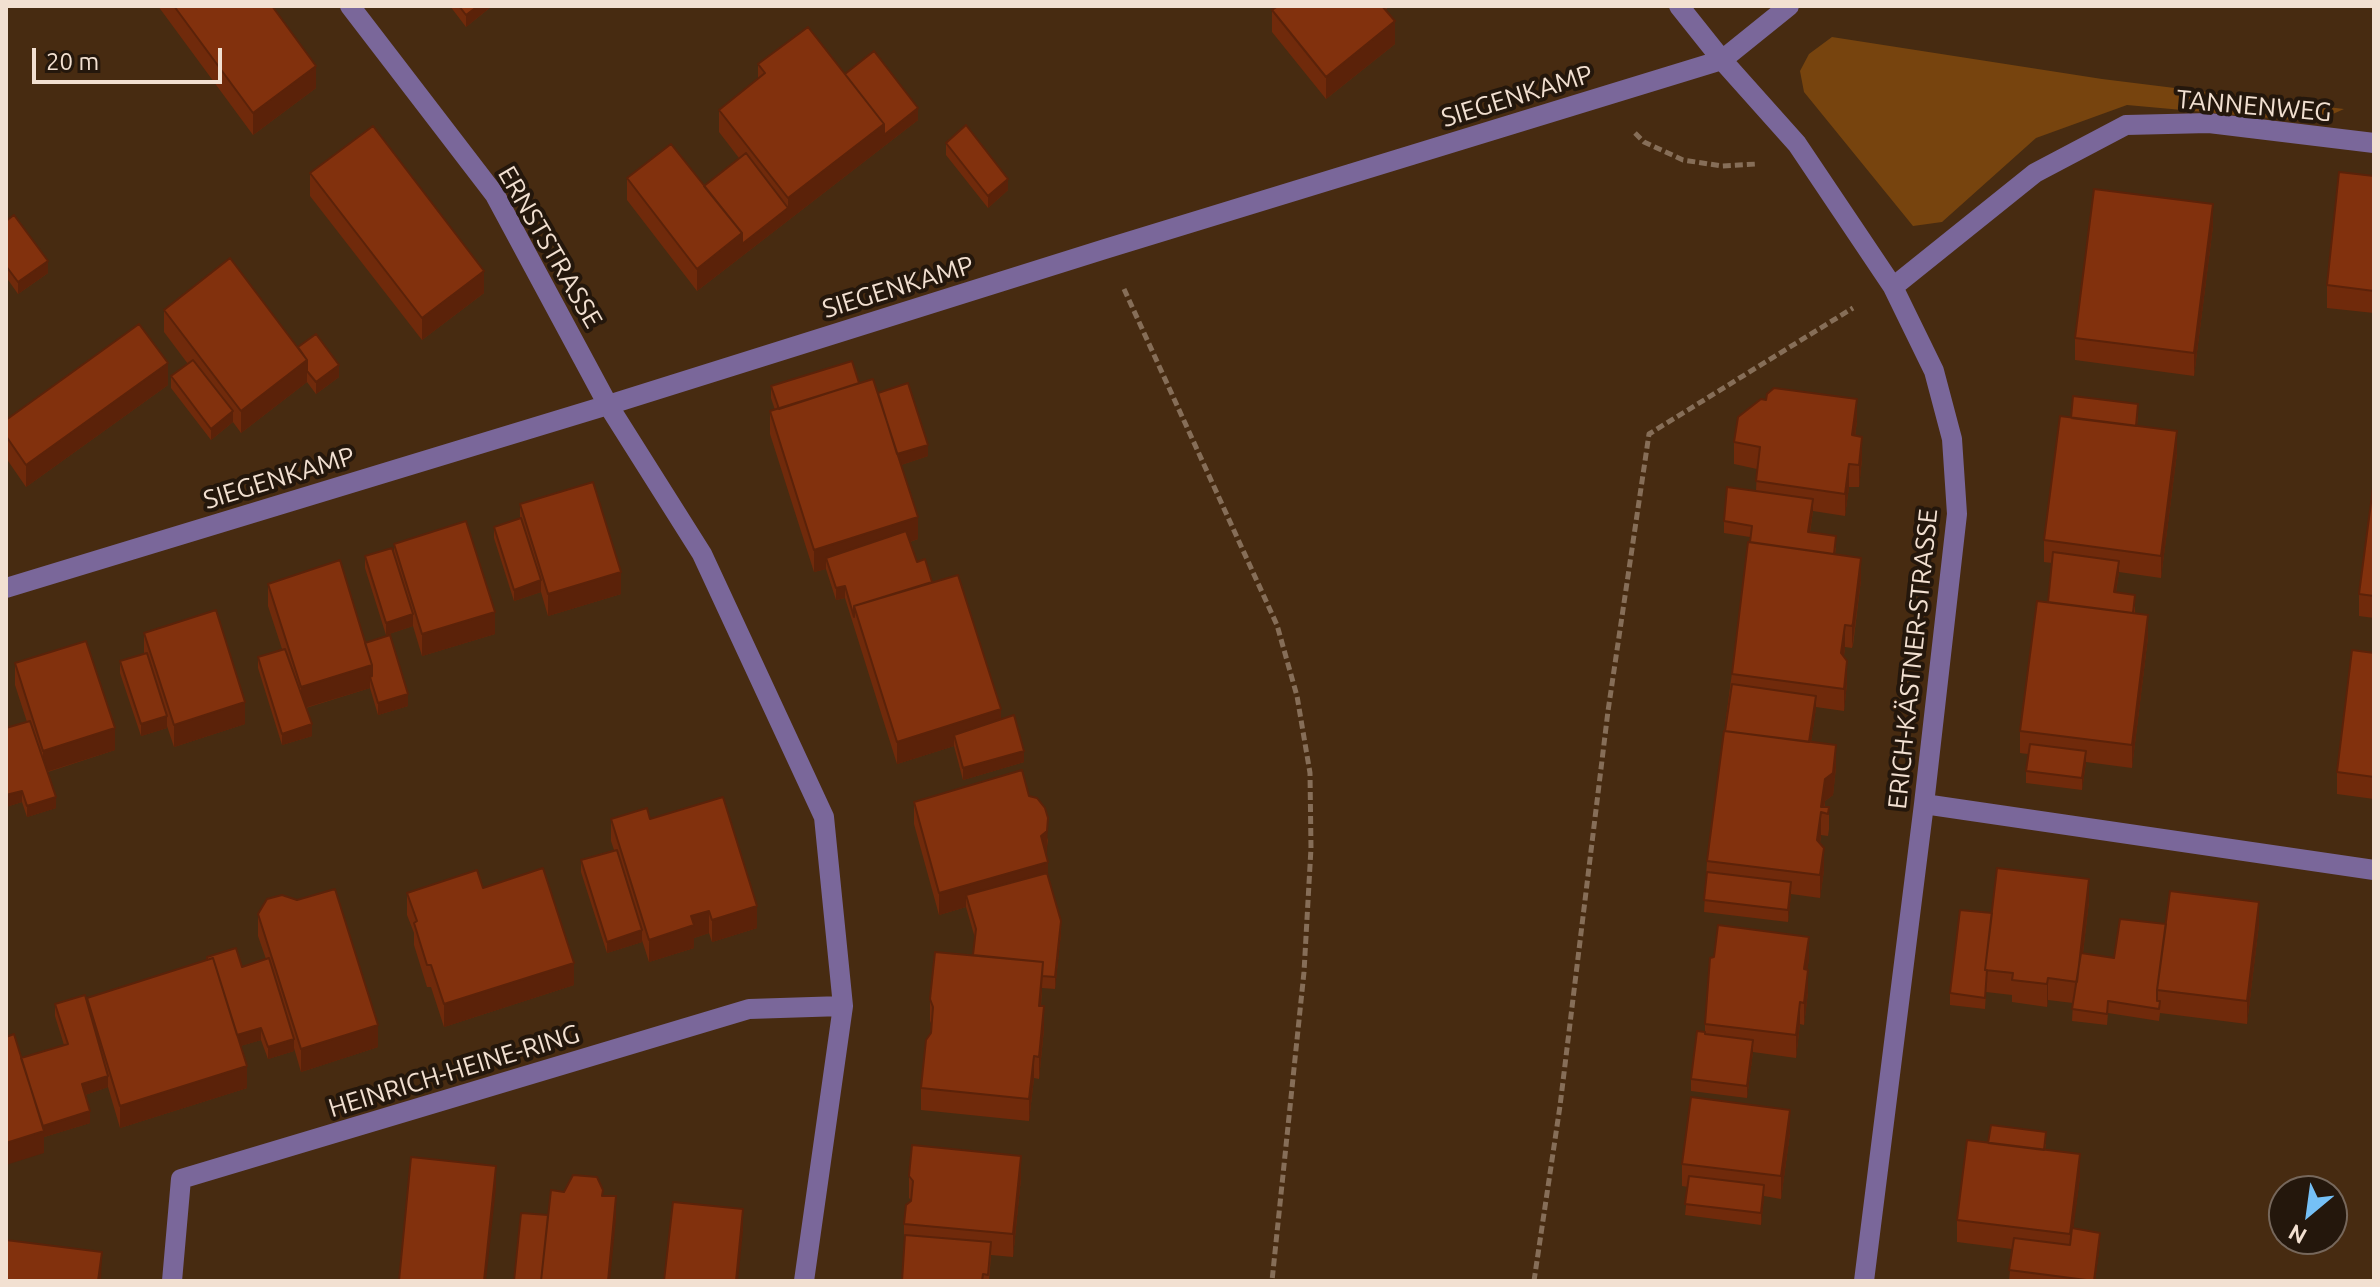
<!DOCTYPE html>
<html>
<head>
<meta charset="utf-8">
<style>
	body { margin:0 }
	#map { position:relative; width:2380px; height:1287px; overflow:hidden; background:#472b11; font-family:Ubuntu,sans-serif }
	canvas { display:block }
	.frame { position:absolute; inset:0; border:8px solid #f2e0d1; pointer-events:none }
	.north { position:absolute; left:2268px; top:1175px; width:80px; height:80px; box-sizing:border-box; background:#24170c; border:2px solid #76675b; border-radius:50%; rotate:209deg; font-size:22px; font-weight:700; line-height:32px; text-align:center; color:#f2e0d1 }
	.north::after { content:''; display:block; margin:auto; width:28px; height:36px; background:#75c0f6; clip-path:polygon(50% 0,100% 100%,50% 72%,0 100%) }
	.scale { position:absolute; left:32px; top:48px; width:190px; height:36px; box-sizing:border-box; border:4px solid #f2e0d1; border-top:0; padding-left:10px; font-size:24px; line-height:28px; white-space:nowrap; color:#f2e0d1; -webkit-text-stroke:6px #24170c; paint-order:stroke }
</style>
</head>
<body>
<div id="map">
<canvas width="2380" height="1287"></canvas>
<div class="frame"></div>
<div class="north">N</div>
<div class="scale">20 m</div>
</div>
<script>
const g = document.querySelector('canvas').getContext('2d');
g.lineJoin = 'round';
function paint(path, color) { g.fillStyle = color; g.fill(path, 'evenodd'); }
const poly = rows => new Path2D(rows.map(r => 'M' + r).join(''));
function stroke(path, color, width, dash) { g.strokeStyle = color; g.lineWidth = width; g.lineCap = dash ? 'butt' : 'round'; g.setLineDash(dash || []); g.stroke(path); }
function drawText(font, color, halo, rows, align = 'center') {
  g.font = font + ' Ubuntu,sans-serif'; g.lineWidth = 8; g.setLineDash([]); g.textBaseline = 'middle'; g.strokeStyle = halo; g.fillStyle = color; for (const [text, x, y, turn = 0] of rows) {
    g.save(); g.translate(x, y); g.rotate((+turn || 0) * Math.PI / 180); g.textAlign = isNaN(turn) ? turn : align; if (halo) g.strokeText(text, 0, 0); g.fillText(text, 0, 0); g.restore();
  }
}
const green = poly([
	[1832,37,2102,79,2344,109,2315,122,2127,105,2036,138,1942,222,1913,226,1804,92,1800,71,1809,54]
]);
const path = poly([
	[1635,133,1644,142,1683,160,1722,166,1757,164],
	[1124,289,1277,625,1297,696,1310,773,1311,848,1304,972,1272,1281],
	[1534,1281,1560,1106,1608,711,1649,434,1853,308]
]);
const minor = poly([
	[350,6,495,195,608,405,702,554,824,817,843,1006,804,1281],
	[1679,6,1722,60,1797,144,1893,287,1934,371,1952,439,1957,514,1924,804,1864,1281],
	[1893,287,2035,173,2126,125,2209,123,2374,143],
	[6,588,608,405,1105,249,1722,60,1789,6],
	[1924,804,2374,870],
	[172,1281,181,1179,749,1009,843,1006]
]);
const wall = poly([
	[158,6,272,6,316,88,253,135],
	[450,6,492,6,466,27],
	[1278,6,1390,6,1385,10,1395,44,1326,99,1272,32,1272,10],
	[758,64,845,74,918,120,697,291,627,200,627,178,704,186,739,158,719,132,719,110,758,78],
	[946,143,1008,190,988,208,946,155],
	[310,173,484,293,422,340,310,196],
	[2374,176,2374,313,2327,308,2327,285],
	[6,221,48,273,18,294,6,277],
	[2213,226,2194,376,2075,360,2075,338],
	[164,310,298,347,339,377,316,394,307,382,241,433,233,422,211,440,171,388,171,376,188,364,164,332],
	[859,383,878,393,928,456,901,465,918,539,910,542,917,562,932,582,1001,719,1024,762,963,780,954,746,897,764,845,598,836,600,826,569,814,572,770,434,770,411,775,410,771,398,771,386],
	[168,385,26,487,6,458,6,420],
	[2138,416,2137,426,2177,453,2161,578,2119,572,2116,592,2135,607,2135,613,2148,637,2132,768,2086,762,2082,790,2026,783,2026,771,2028,754,2020,753,2020,731,2048,602,2052,563,2044,562,2044,540,2071,418],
	[1857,421,1855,436,1862,459,1859,487,1849,487,1845,516,1813,511,1810,532,1836,548,1835,554,1861,580,1853,645,1852,648,1845,647,1844,656,1847,683,1844,711,1816,707,1811,742,1836,767,1833,795,1825,801,1825,807,1829,807,1829,829,1828,836,1821,835,1820,843,1824,870,1820,898,1791,894,1788,922,1704,912,1707,861,1750,537,1724,533,1724,521,1756,491,1757,469,1734,464,1734,442],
	[2374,480,2374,618,2359,616,2359,594],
	[520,504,621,594,548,616,541,592,514,601,494,538,494,527,520,518],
	[394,544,495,634,422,656,413,626,386,635,365,568,365,556,394,554],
	[268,584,365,643,408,706,378,715,370,688,306,708,312,736,282,745,258,668,258,657,282,649,268,606],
	[144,633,245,724,174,747,167,726,167,728,141,736,120,673,120,661,144,654],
	[2374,653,2374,799,2337,794,2337,772],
	[15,663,115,750,48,772,56,808,27,817,22,802,6,807,6,728,27,722,15,685],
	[1029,796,1048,840,1046,853,1048,878,1061,933,1055,989,1042,988,1041,1006,1044,1029,1039,1079,1034,1078,1029,1121,921,1110,921,1088,932,1026,930,1021,930,999,973,955,975,938,966,907,939,915,914,824,914,802],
	[611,819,650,819,757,928,712,942,709,933,694,938,694,948,649,962,642,940,642,942,607,953,581,872,581,860,614,850,611,841],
	[483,888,574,985,444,1027,431,987,427,987,414,945,414,933,407,915,407,893],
	[2089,901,2083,953,2114,958,2166,924,2259,924,2247,1024,2160,1013,2159,1021,2108,1013,2107,1025,2072,1021,2073,1003,2048,1000,2047,1007,2012,1002,2012,995,1986,992,1985,1009,1950,1005,1950,993,1992,913],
	[258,914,378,1047,301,1072,294,1048,294,1051,268,1059,261,1040,240,1046,247,1088,120,1128,108,1087,85,1095,90,1123,44,1137,44,1153,21,1058,64,1045,55,1016,55,1004,87,1002,207,960,207,957,242,967,266,959,258,936],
	[1809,959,1807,970,1808,992,1804,1025,1800,1024,1796,1058,1753,1052,1747,1098,1691,1091,1691,1079,1705,1034,1705,1024],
	[1790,1133,1781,1199,1764,1196,1761,1225,1685,1215,1688,1187,1682,1186,1682,1164],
	[1988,1143,2046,1144,2045,1150,2080,1177,2073,1228,2100,1244,2095,1281,2009,1281,2012,1249,1957,1242,1957,1220],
	[909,1176,1021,1178,1013,1257,991,1255,989,1281,902,1281,904,1246,904,1224,911,1200,909,1198]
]);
const shadedWall = poly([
	[478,6,492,6,466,27,466,15],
	[1395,21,1395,44,1326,99,1326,77],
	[316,66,316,88,253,135,253,113],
	[918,108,918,120,697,291,697,269,742,233,788,208,788,198,884,124],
	[1008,179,1008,190,988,208,988,196],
	[2213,204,2213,226,2194,376,2194,353],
	[48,261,48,273,18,294,18,282],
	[484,271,484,293,422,340,422,318],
	[307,360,307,382,241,433,241,411],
	[168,363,168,385,26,487,26,465],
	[339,365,339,377,316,394,316,382],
	[1857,399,1857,421,1852,457,1852,435],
	[233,411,233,422,211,440,211,429],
	[2177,431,2177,453,2161,578,2161,556],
	[1862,437,1862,459,1859,487,1859,465],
	[928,445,928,456,895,467,895,455],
	[1849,464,1849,487,1845,516,1845,494],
	[1813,499,1813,511,1808,544,1808,532],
	[918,517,918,539,829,568,826,558,826,569,814,572,814,550],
	[1861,558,1861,580,1852,648,1852,626],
	[2119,561,2119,572,2114,604,2114,592],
	[621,572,621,594,548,616,548,594],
	[541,580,541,592,514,601,514,590],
	[845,586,845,598,836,600,836,588],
	[495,612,495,634,422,656,422,634],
	[413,614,413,626,386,635,386,623],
	[2148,615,2148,637,2132,768,2132,745],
	[1845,625,1845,647,1841,675,1841,653],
	[1847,661,1847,683,1844,711,1844,689],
	[372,665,372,685,370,677,370,688,301,709,301,687],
	[408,694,408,706,378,715,378,703],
	[1816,696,1816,708,1808,764,1808,752],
	[245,702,245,724,174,747,174,725],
	[1001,709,1001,731,954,735,954,746,897,764,897,742],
	[167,716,167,728,141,736,141,724],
	[312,724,312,736,282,745,282,734],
	[115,728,115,750,43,773,43,751],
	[1836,745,1836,767,1833,795,1825,801,1824,813,1821,807,1825,779],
	[1024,751,1024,762,963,780,963,768],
	[2086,751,2086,762,2082,790,2082,778],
	[22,791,22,802,6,807,6,795],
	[56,797,56,808,27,817,27,806],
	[1821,812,1821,835,1817,862,1817,840],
	[1048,818,1047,853,1041,858,1041,836],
	[1824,848,1824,870,1820,898,1820,875],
	[1048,862,1048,884,966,895,966,907,939,915,939,893],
	[2089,879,2089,901,2077,1004,2077,982],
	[1791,882,1791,894,1788,922,1788,910],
	[2259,902,2259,924,2247,1024,2247,1001],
	[757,906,757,928,712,942,712,920],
	[709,911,709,933,694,938,694,948,649,962,649,940,691,916],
	[1061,921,1061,933,1055,989,1055,977],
	[642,930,642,942,607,953,607,942],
	[1809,937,1809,959,1804,991,1804,969],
	[1043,962,1042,988,1039,1028,1039,1006],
	[574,963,574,985,444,1027,444,1004],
	[1808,970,1808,992,1804,1025,1804,1003],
	[2048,978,2048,1000,2047,1007,2047,984],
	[1800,1002,1800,1024,1796,1058,1796,1035],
	[1044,1006,1044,1029,1039,1079,1039,1057],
	[378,1025,378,1047,301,1072,301,1049],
	[261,1028,261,1040,234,1048,234,1036],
	[294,1039,294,1051,268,1059,268,1047],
	[1753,1040,1753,1052,1747,1098,1747,1086],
	[1034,1056,1034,1078,1029,1121,1029,1099],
	[247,1066,247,1088,120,1128,120,1106],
	[108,1076,108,1087,82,1096,82,1084],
	[1790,1110,1790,1133,1781,1199,1781,1176],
	[90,1111,90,1123,44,1137,44,1153,6,1165,6,1143,39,1127],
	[2080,1154,2080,1177,2070,1256,2070,1234],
	[1021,1156,1021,1178,1013,1257,1013,1234],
	[496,1166,496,1188,486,1281,484,1281],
	[1764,1185,1764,1197,1761,1225,1761,1213],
	[616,1196,616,1219,610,1281,608,1281],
	[743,1209,743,1231,738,1281,736,1281],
	[2100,1233,2100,1244,2095,1281,2094,1281],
	[102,1252,101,1281,98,1281]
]);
const building = poly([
	[174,6,272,6,316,66,253,113,174,6],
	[459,6,478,6,466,15,459,6],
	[1278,6,1382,6,1395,21,1326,77,1272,10,1278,6],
	[808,27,884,124,788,198,719,110,765,73,758,64,808,27],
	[874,51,918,108,884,135,884,124,845,74,874,51],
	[966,125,1008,179,988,196,946,143,966,125],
	[373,126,484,271,422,318,310,173,373,126],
	[671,144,742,233,697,269,627,178,671,144],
	[746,153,788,208,742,244,742,233,704,186,746,153],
	[2339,172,2374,176,2374,291,2327,285,2339,172],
	[2094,189,2213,204,2194,353,2075,338,2094,189],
	[14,215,48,261,18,282,6,266,6,221,14,215],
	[230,258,307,360,241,411,164,310,230,258],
	[139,324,168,363,26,465,6,436,6,420,139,324],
	[316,334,339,365,316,382,307,371,307,360,298,347,316,334],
	[193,360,233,411,211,429,171,376,193,360],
	[852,361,859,383,779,409,771,386,852,361],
	[873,379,918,517,814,550,770,411,873,379],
	[908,383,928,445,897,454,878,393,908,383],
	[1774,388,1857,399,1852,435,1862,437,1859,465,1849,464,1845,494,1756,481,1760,447,1734,442,1738,417,1761,399,1766,400,1767,394,1774,388],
	[2073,396,2138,404,2136,426,2071,418,2073,396],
	[2060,416,2177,431,2161,556,2044,540,2060,416],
	[2374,480,2374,596,2359,594,2374,480],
	[593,482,621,572,548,594,520,504,593,482],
	[1727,487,1813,499,1808,532,1836,536,1834,554,1750,542,1752,526,1724,521,1727,487],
	[521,518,541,580,514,590,494,527,521,518],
	[466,521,495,612,422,634,394,544,466,521],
	[906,531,917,562,925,559,932,582,854,606,854,617,845,586,836,588,826,558,906,531],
	[1748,542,1861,558,1853,623,1852,626,1845,625,1841,653,1847,661,1844,689,1732,674,1748,542],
	[392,548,413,614,386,623,365,556,392,548],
	[2053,552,2119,561,2114,592,2135,595,2133,613,2048,602,2053,552],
	[340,560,372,665,301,687,268,584,340,560],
	[958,575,1001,709,897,742,854,606,958,575],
	[2037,601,2148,615,2132,745,2020,731,2037,601],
	[216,610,245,702,174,725,144,633,216,610],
	[390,635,408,694,378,703,370,677,372,676,372,665,365,643,390,635],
	[86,641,115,728,43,751,15,663,86,641],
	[285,649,312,724,282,734,258,657,285,649],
	[2352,650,2374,653,2374,777,2337,772,2352,650],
	[147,653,167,716,141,724,120,661,147,653],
	[1732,684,1816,696,1809,742,1725,731,1732,684],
	[1014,715,1024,751,963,768,954,735,1014,715],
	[30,721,56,797,27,806,22,791,6,795,6,728,30,721],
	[1724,731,1836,745,1833,773,1825,779,1821,807,1829,807,1828,814,1821,812,1817,840,1824,848,1820,875,1707,861,1724,731],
	[2030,744,2086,751,2082,778,2026,771,2030,744],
	[1022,770,1029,796,1037,798,1045,808,1048,818,1047,831,1041,836,1048,862,939,893,914,802,1022,770],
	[723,797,757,906,712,920,709,911,691,916,694,925,649,940,611,819,647,808,650,819,723,797],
	[617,850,642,930,607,942,581,860,617,850],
	[543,868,574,963,444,1004,431,965,427,965,414,923,417,921,407,893,477,870,483,888,543,868],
	[1997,868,2089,879,2077,982,2048,978,2047,984,2012,980,2013,973,1985,970,1997,868],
	[1707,872,1791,882,1788,910,1704,900,1707,872],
	[1047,873,1061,921,1055,977,1042,976,1043,962,973,955,976,929,966,895,1047,873],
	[335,889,378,1025,301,1049,258,914,267,899,282,895,297,900,335,889],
	[2170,891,2259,902,2247,1001,2157,990,2170,891],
	[1960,910,1992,913,1985,970,1987,970,1985,998,1950,993,1960,910],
	[2120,919,2166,924,2157,990,2157,1001,2160,1001,2159,1009,2108,1001,2107,1014,2072,1009,2081,953,2114,958,2120,919],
	[1718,925,1809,937,1804,969,1808,970,1804,1003,1800,1002,1796,1035,1705,1024,1710,958,1714,957,1718,925],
	[236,948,242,967,269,958,294,1039,268,1047,261,1028,237,1035,213,958,207,960,207,957,236,948],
	[935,952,1043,962,1039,1006,1044,1006,1039,1057,1034,1056,1029,1099,921,1088,926,1040,931,1033,933,1007,930,999,935,952],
	[213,958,247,1066,120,1106,87,998,213,958],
	[85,995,108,1076,82,1084,90,1111,43,1126,21,1058,68,1044,55,1004,85,995],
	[1697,1031,1705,1032,1705,1034,1753,1040,1747,1086,1691,1079,1697,1031],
	[14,1034,44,1131,6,1143,6,1037,14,1034],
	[1691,1097,1790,1110,1781,1176,1682,1164,1691,1097],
	[1991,1125,2046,1132,2044,1150,1988,1143,1991,1125],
	[1967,1140,2080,1154,2070,1234,1957,1220,1967,1140],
	[912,1145,1021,1156,1013,1234,904,1224,906,1205,911,1201,913,1181,909,1176,912,1145],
	[411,1157,496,1166,484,1281,399,1281,411,1157],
	[573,1175,597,1177,603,1190,602,1196,616,1196,608,1281,541,1281,551,1190,564,1192,573,1175],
	[1689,1176,1764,1185,1761,1213,1685,1204,1689,1176],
	[673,1202,743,1209,736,1281,664,1281,673,1202],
	[521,1213,548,1215,541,1281,514,1281,521,1213],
	[2072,1228,2100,1233,2094,1281,2009,1270,2014,1238,2070,1245,2072,1228],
	[905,1235,991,1242,988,1275,983,1274,982,1281,902,1281,905,1235],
	[6,1240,102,1252,98,1281,6,1281,6,1240]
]);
const streetNames = [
	["SIEGENKAMP",1517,96,-17],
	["TANNENWEG",2254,106,5],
	["ERNSTSTRASSE",550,247,60],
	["SIEGENKAMP",898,287,-17],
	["SIEGENKAMP",279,478,-17],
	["ERICH-KÄSTNER-STRASSE",1913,659,-84],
	["HEINRICH-HEINE-RING",454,1071,-17]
];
paint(green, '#77440e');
stroke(path, '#866e58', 5, [8, 4]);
stroke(minor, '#7a679a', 20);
paint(wall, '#702a0b');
paint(shadedWall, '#5b2209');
paint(building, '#82310d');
stroke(building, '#5b2209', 2);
drawText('26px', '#f2e0d1', '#24170c', streetNames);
</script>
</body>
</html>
